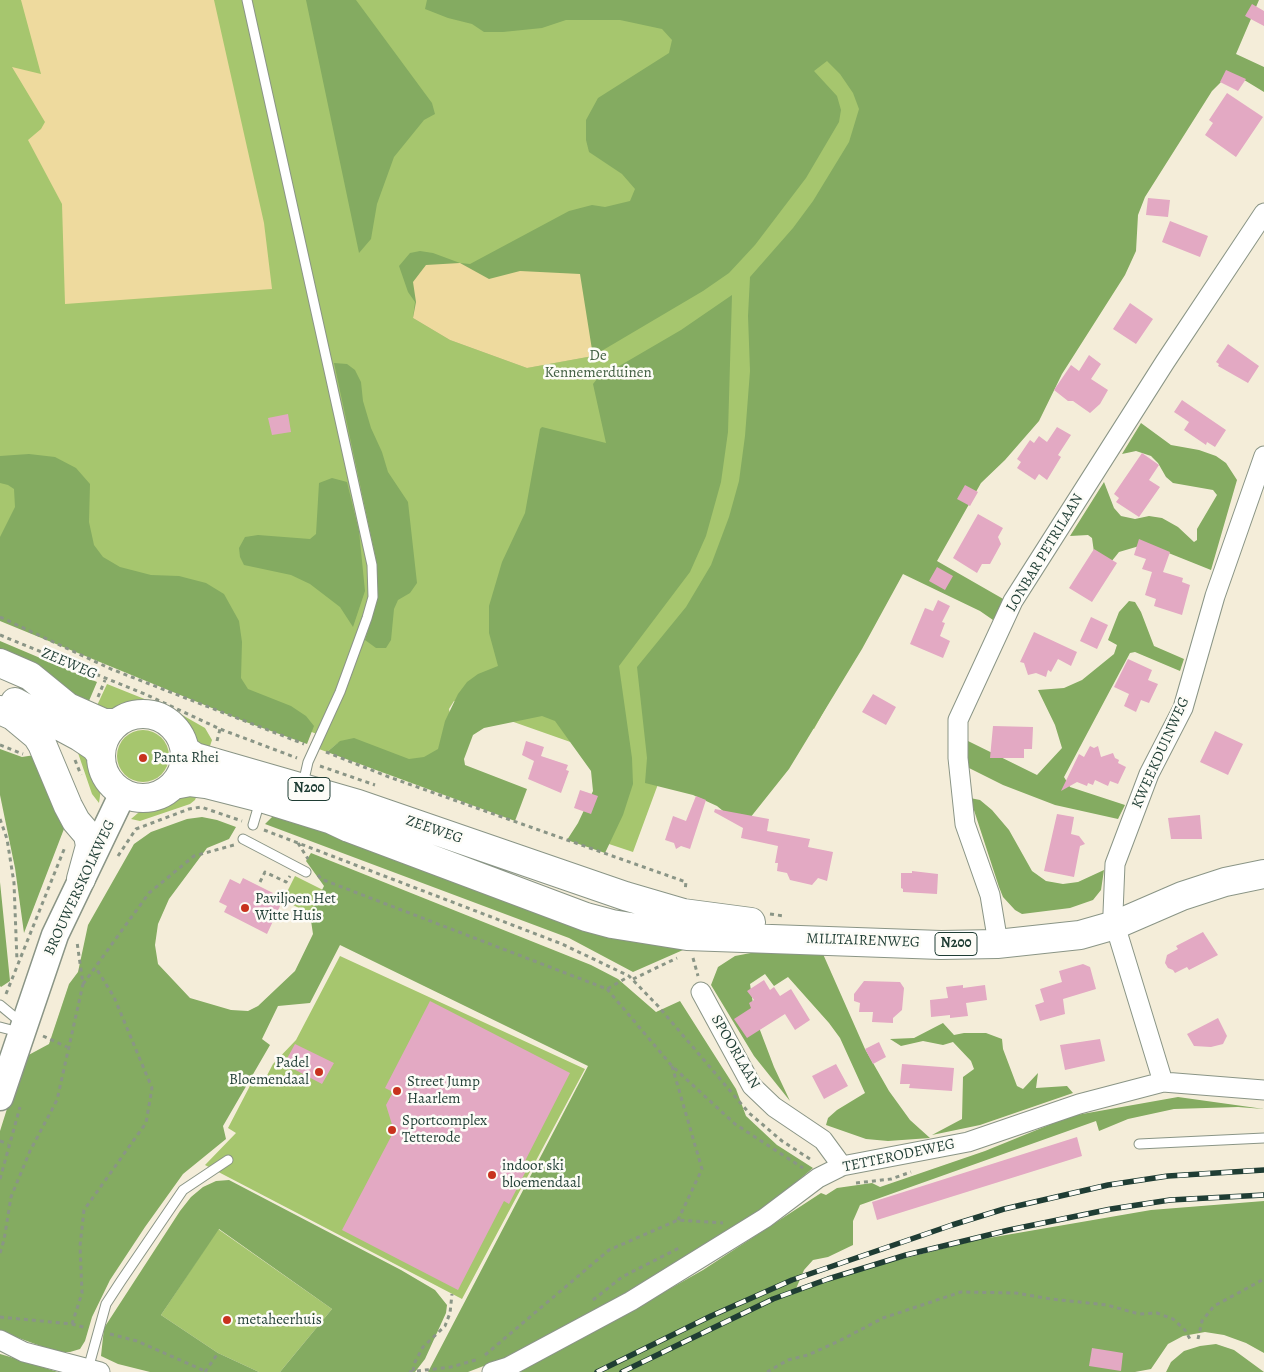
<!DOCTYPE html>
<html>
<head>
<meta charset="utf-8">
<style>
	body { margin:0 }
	canvas { display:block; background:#f4edd9 }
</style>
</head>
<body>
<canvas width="1264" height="1372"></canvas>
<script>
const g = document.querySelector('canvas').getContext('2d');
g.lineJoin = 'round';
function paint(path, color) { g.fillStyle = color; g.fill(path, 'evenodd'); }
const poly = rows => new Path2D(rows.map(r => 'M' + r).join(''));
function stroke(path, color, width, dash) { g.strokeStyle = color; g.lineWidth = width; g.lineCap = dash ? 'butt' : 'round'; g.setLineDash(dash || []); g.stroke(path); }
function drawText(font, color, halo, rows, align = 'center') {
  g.font = font + ' Alegreya,serif'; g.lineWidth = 5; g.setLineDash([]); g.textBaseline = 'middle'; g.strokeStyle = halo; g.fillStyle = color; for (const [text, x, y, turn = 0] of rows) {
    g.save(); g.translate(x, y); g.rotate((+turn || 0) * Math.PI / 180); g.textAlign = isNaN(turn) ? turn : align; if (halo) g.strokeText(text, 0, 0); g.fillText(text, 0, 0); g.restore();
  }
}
const green = poly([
	[0,0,1217,0,814,729,789,713,661,776,633,852,588,837,613,757,454,701,449,709,468,796,338,743,327,752,319,749,324,737,0,605],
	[107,684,177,712,205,728,212,740,207,755,192,742,184,725,177,718,160,708,139,705,94,712],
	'117 756a26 26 0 1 1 52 0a26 26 0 1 1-52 0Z',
	[77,750,92,757,101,789,99,803,92,794],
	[199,790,195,800,190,804,140,821,131,819,145,807],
	[295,876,329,893,317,917,283,900],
	[340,956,585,1069,462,1299,205,1165,236,1133,228,1128,253,1080,262,1085,273,1064,296,1040],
	[218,1229,332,1309,280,1372,259,1372,218,1353,161,1315]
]);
const forest = poly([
	[306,0,356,0,432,103,435,114,424,120,394,157,377,204,371,239,359,253],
	[427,0,1259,0,1236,54,1264,67,1264,92,1241,78,1221,82,1212,91,1145,197,1138,215,1136,251,1125,275,1062,374,1039,421,1005,460,981,483,937,561,1005,600,993,620,980,611,903,574,862,649,789,769,750,818,734,820,717,806,693,795,645,783,647,758,637,667,686,607,711,565,729,517,739,481,745,436,750,371,748,316,750,277,793,228,813,201,849,142,859,109,853,93,840,74,827,61,814,71,837,96,841,110,839,122,806,178,755,245,729,273,703,291,593,356,527,368,450,340,413,318,415,302,408,292,399,266,410,253,420,251,433,253,460,263,470,264,569,211,592,205,605,207,630,201,635,189,622,174,589,152,586,140,586,120,598,98,669,53,672,40,662,29,620,20,566,20,542,28,503,32,484,32,472,24,448,18,425,9],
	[732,295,728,432,721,482,706,536,690,572,619,666,632,758,633,784,623,815,605,853,567,840,578,823,593,791,591,771,555,721,542,716,484,728,473,735,464,759,465,765,527,789,515,821,327,752,340,741,354,738,409,759,424,757,438,749,445,721,458,694,467,682,478,674,498,666,489,633,489,606,502,562,525,513,540,429,542,427,606,443,593,384,597,379,681,330],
	[334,363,347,364,355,370,361,382,363,401,371,428,382,452,388,472,408,502,417,583,410,593,398,600,394,609,391,640,386,648,376,648,365,640,376,603,378,583,376,559],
	[1141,423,1171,445,1199,450,1216,456,1226,463,1237,480,1211,570,1146,544,1119,552,1111,562,1094,552,1092,538,1088,535,1070,536,1104,482,1114,508,1121,516,1135,519,1149,516,1162,518,1178,527,1194,542,1197,540,1197,529,1217,495,1213,490,1173,483,1166,477,1158,463,1151,456,1136,451,1122,454],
	[29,454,55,457,76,468,90,484,89,522,94,545,103,557,120,567,151,575,179,576,206,583,224,594,239,621,242,642,241,678,248,689,291,706,306,716,314,726,307,744,246,722,0,621,0,537,15,507,14,489,8,485,0,483,0,456],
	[332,478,347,482,359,531,365,591,353,627,340,607,310,584,291,575,244,565,240,557,239,548,245,537,258,535,310,539,316,534,319,483],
	[1129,601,1135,602,1141,612,1154,646,1184,659,1180,671,1135,652,1130,653,1064,777,1070,787,1125,805,1118,819,1055,805,1003,785,965,766,968,741,1037,775,1062,748,1055,725,1038,690,1064,688,1082,680,1114,654,1117,645,1108,640,1119,612],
	[0,641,97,682,86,708,0,657],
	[0,749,22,757,41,754,67,821,24,933,15,868,0,795],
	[970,798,980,800,992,810,1009,830,1032,871,1046,881,1063,884,1078,882,1104,870,1101,890,1093,900,1070,908,1022,914,1015,910,1003,897,999,887],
	[274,815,681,940,683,950,633,972,569,938,265,824],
	[202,817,217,820,236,827,229,839,207,848,169,899,158,924,155,945,158,964,190,998,231,1010,248,1011,258,1006,295,971,313,934,310,914,324,886,306,861,311,853,591,965,618,979,656,1012,680,1001,736,1089,746,1116,777,1145,813,1168,757,1215,665,1271,520,1352,468,1372,428,1372,588,1066,340,945,310,1003,278,1006,262,1039,270,1045,223,1126,226,1139,183,1174,145,1227,110,1280,92,1317,85,1341,80,1349,70,1352,57,1352,5,1333,0,1330,0,1131,23,1058,49,1044,69,984,78,972,88,925,134,844,151,832,187,819],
	[0,882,10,981,1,987,0,986],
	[756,952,823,954,865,1049,889,1091,910,1120,930,1138,888,1141,866,1139,826,1125,828,1118,837,1110,865,1093,840,1038,829,1023,788,977,774,986,765,974,750,984,755,1017,774,1067,790,1101,754,1056,711,985,718,967,735,956],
	[943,1023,954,1035,964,1033,986,1033,1002,1039,1003,1049,1017,1086,1023,1089,1038,1073,1036,1088,1067,1086,1073,1093,980,1125,932,1135,962,1119,963,1077,974,1069,971,1061,953,1042,943,1045,923,1041,901,1046,890,1039,914,1038],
	[1178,1097,1264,1109,1238,1107,1174,1109,1128,1119,1099,1131,1096,1121,860,1205,853,1221,853,1245,828,1257,813,1260,804,1270,795,1291,878,1265,977,1240,1151,1210,1264,1201,1264,1353,1246,1343,1224,1335,1205,1332,1183,1336,1168,1344,1151,1369,1135,1372,515,1372,581,1339,703,1270,821,1193,826,1195,837,1188,872,1183,880,1187,985,1151,1071,1116],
	[229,1180,401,1270,435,1290,447,1305,446,1313,425,1359,415,1372,280,1372,332,1309,219,1229,161,1315,218,1353,259,1372,150,1372,118,1364,101,1356,104,1328,180,1211,191,1197,203,1187,216,1181],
	[1216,1344,1234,1350,1264,1372,1166,1372,1171,1362,1184,1351,1200,1346],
	[0,1354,7,1356,58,1372,0,1372]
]);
const sand = poly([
	[21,0,214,0,264,223,272,289,65,304,62,204,28,140,41,129,45,122,12,67,41,74],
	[460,263,489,279,520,271,580,274,593,356,527,368,450,340,413,318,416,302,413,282,426,265]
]);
const building = poly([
	[1252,4,1264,11,1264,26,1245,16],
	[1226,70,1246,79,1238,91,1220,82],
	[1227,93,1263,117,1236,157,1205,135,1213,123,1209,120],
	[1148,198,1170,200,1168,217,1146,215],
	[1170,221,1208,236,1200,257,1162,242],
	[1130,303,1153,319,1136,344,1113,329],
	[1228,344,1259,366,1248,383,1218,366,1219,364,1216,362],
	[1089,355,1101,364,1091,379,1108,390,1100,404,1090,413,1073,401,1068,401,1054,390,1071,365,1079,371],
	[1182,400,1226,430,1215,447,1207,442,1206,445,1184,430,1189,422,1174,412],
	[288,414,291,432,272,435,268,418],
	[1057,427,1071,435,1058,455,1061,457,1047,480,1039,474,1035,480,1017,468,1021,462,1017,459,1030,440,1034,443,1039,436,1047,442],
	[1142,453,1159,465,1149,480,1160,487,1139,517,1116,502,1119,498,1114,494],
	[965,485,978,492,970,506,957,499],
	[978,514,1003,528,998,537,1001,544,990,564,982,564,977,573,953,558],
	[1139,539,1170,552,1163,572,1183,578,1182,582,1190,585,1182,615,1154,606,1156,599,1145,595,1152,572,1142,569,1146,559,1134,555],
	[1094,549,1117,563,1092,602,1069,588],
	[937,567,953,576,945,590,929,581],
	[938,600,950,606,942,622,945,623,940,636,950,641,943,658,910,644,925,608,933,611],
	[1091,617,1108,625,1097,649,1080,641],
	[1034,632,1077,652,1071,666,1058,659,1051,672,1048,670,1046,677,1036,673,1028,675,1024,663,1020,662],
	[1128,659,1152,670,1148,680,1158,684,1149,703,1141,700,1136,712,1124,706,1129,694,1114,687],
	[873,694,896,707,886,725,862,712],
	[993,726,1033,727,1032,749,1024,749,1024,758,990,758],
	[1215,731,1243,744,1228,775,1200,762],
	[526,741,544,747,541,756,568,765,566,770,569,771,561,793,528,779,534,761,522,755],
	[1090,746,1094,748,1098,746,1101,757,1113,753,1115,758,1119,760,1118,763,1126,767,1118,784,1110,781,1108,786,1095,780,1093,785,1088,783,1087,786,1077,782,1061,791,1079,754,1084,757],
	[580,790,598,796,591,814,574,808],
	[696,796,706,800,690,849,681,846,676,849,674,843,665,840,673,816,686,821],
	[715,809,769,819,767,831,810,839,808,847,833,852,827,881,818,878,812,885,790,880,787,873,777,871,778,863,775,863,778,846,741,838,743,828,714,812],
	[1057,814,1074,817,1071,834,1079,836,1085,844,1080,846,1074,877,1044,871],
	[1200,815,1202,839,1171,839,1168,818],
	[912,871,938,874,937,894,903,892,903,889,901,888,901,873,912,873],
	[243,878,273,893,271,898,281,904,267,934,224,912,227,906,219,902,230,879,240,884],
	[1203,932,1218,955,1189,970,1187,967,1175,973,1173,970,1168,968,1165,963,1167,955,1178,949,1176,946],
	[1083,964,1090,967,1096,989,1063,999,1065,1014,1040,1021,1035,1005,1044,1002,1040,989,1062,982,1059,971],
	[764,980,770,990,774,987,780,996,791,989,810,1020,795,1030,785,1014,747,1038,734,1019,751,1008,749,1003,754,1000,747,991],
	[864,981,900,982,904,988,902,1010,893,1018,893,1023,872,1022,873,1012,859,1012,860,1003,854,1001,854,994],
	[963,985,963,988,985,985,987,1000,966,1003,968,1016,950,1018,950,1015,931,1017,930,1000,948,998,946,987],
	[430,1001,570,1073,524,1163,529,1165,509,1204,504,1201,458,1290,342,1230,394,1131,386,1105,393,1092,385,1088],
	[1218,1018,1227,1036,1223,1044,1211,1047,1194,1046,1187,1034],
	[1100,1039,1105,1061,1065,1070,1060,1045],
	[879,1042,886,1057,873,1064,865,1049],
	[295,1044,334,1063,322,1084,284,1064],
	[836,1064,848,1086,824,1099,812,1076],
	[902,1064,954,1068,952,1091,909,1088,910,1084,900,1084],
	[1077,1137,1082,1156,877,1220,872,1202],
	[1092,1348,1123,1353,1121,1371,1089,1366]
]);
const path = poly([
	[0,617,111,669,304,744],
	[0,635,147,695,220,729,297,758],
	[98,697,105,680],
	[217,741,220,729],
	[0,745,23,754],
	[326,752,389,777,686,882,685,891],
	[75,760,81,775],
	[320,766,375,785],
	[0,819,7,839,14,883,17,961],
	[264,830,562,944,629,976,658,1006,749,1113,782,1141,813,1161],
	[298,843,308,859],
	[118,856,136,829,189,809,201,807,242,821],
	[318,875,321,879,607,989,628,977],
	[260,882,265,872,286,882,290,876],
	[770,914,784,916],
	[693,958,698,976],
	[633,979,677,958],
	[83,984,149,893,194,856,234,845],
	[607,989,672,1066,735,1124,803,1168],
	[6,994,65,847],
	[43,1036,67,1047],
	[672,1066,702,1169,678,1220],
	[0,1141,8,1144],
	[0,1179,20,1107],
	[856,1183,891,1179,911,1172],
	[0,1253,4,1240,11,1197,30,1151,57,1100,83,984,77,942],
	[593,1300,622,1277,681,1247],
	[0,1317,72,1324,87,1328],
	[72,1324,82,1293,80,1246,84,1210,146,1123,152,1088,114,997,96,968],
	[110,1334,137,1341,207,1372],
	[1198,1339,1202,1321,1214,1306,1264,1279],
	[485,1355,609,1250,678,1220,723,1223],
	[413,1371,415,1362,423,1347,445,1326,450,1313,452,1294],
	[205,1372,218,1353],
	[409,1372,451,1367,479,1359],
	[767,1372,788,1360,808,1355,839,1341,883,1318,961,1292,1016,1293,1051,1299,1107,1305,1139,1314,1157,1313,1173,1319,1185,1330,1191,1341]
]);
const service = poly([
	[247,0,372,565,373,597,367,618,340,692,308,762,303,784],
	[253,825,260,801],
	[243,839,306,872],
	[0,1005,23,1024],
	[0,1027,19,1032],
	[1139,1144,1264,1138],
	[88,1369,106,1304,121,1281,183,1190,228,1160]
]);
const minor = poly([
	[996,931,990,895,965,824,958,758,958,720,1013,601,1165,362,1264,213],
	[701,992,752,1086,774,1107,823,1140,842,1166],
	[1163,1082,1115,925,1113,913,1115,864,1149,774,1183,708,1215,596,1264,456],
	[0,1340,24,1352,100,1372],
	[492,1372,508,1367,631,1301,765,1218,818,1178,842,1166,968,1142,1079,1104,1163,1082,1264,1090]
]);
const secondary = poly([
	[0,1097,55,935,123,793]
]);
const primary = poly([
	[0,663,30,676,68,707,104,723,117,723],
	[15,702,80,737,95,747,101,755],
	[0,710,13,716,37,736,42,744,68,806,76,821,88,835,90,846,81,879],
	'101 756a42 42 0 1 1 84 0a42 42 0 1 1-84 0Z',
	[185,750,195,757,358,804,625,896,683,913,751,922],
	[174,785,190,782,206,784,261,798,332,820,349,828,586,917,612,924,687,936,941,945,997,944,1080,935,1115,925,1182,896,1225,882,1264,874]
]);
const rail = poly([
	[597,1372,711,1316,792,1280,952,1225,1004,1209,1108,1185,1168,1176,1264,1170],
	[622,1372,773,1299,828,1279,906,1255,1009,1230,1111,1209,1170,1200,1264,1195]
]);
const markers = [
	[143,758,5,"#c8321e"],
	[245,908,5,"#c8321e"],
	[319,1072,5,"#c8321e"],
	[397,1091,5,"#c8321e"],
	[392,1130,5,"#c8321e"],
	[492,1175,5,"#c8321e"],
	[227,1320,5,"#c8321e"]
];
const shields = [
	[309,789,42],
	[956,944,42]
];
const shieldNames = [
	["N200",309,789],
	["N200",956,944]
];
const parkNames = [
	["De",598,356],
	["Kennemerduinen",598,373]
];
const streetNames = [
	["LONBAR PETRILAAN",1045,553,-59],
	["ZEEWEG",69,664,23],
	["KWEEKDUINWEG",1161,753,-66],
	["ZEEWEG",434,830,19],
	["BROUWERSKOLKWEG",80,888,-65],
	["MILITAIRENWEG",863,941,2],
	["SPOORLAAN",735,1052,60],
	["TETTERODEWEG",899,1156,-12]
];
const poiNames = [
	["Panta Rhei",153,758],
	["Paviljoen Het",255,899],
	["Witte Huis",255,916],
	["Padel",309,1063,"right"],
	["Bloemendaal",309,1080,"right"],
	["Street Jump",407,1082],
	["Haarlem",407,1099],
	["Sportcomplex",402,1121],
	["Tetterode",402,1138],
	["indoor ski",502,1166],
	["bloemendaal",502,1183],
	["metaheerhuis",237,1320]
];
paint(green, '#a6c66e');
paint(forest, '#84ab61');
paint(sand, '#eeda9e');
paint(building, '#e3a9c3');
stroke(service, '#8a9586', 11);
stroke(minor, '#8a9586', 21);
stroke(secondary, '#8a9586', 29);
stroke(primary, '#8a9586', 30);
stroke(path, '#8a9586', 3, [4, 4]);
stroke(service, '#fff', 9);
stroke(minor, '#fff', 19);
stroke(secondary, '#fff', 26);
stroke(primary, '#fff', 28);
stroke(rail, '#1f3d34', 5.5);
stroke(rail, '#fdfcf7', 4, [11]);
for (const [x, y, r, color] of markers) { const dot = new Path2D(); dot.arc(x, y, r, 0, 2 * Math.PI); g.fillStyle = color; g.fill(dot); stroke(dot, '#fdfcf7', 2); }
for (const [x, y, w] of shields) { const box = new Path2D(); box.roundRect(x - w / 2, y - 11.5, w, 23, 4); g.fillStyle = '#fdfcf7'; g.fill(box); stroke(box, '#1f3d34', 1); }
drawText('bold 14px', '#1f3d34', null, shieldNames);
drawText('15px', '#415f42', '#fdfcf7', parkNames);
drawText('15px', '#1f3d34', '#fdfcf7', streetNames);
drawText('15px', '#1f3d34', '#fdfcf7', poiNames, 'left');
</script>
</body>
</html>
